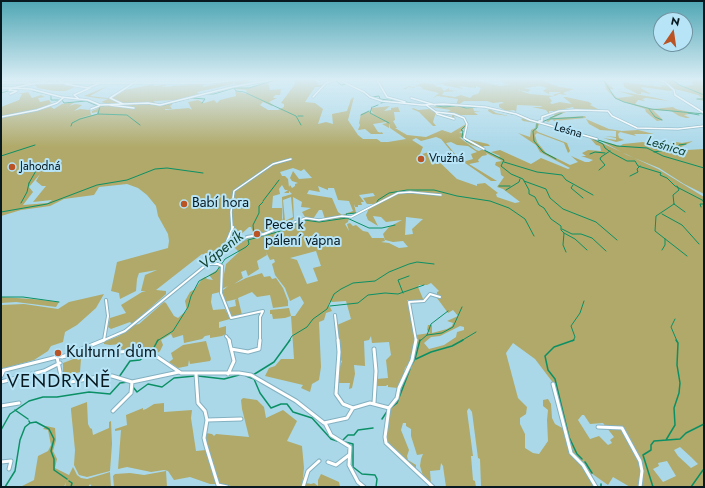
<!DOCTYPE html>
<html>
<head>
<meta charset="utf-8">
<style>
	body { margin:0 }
	#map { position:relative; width:705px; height:488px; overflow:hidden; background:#aad8e9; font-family:Jost,sans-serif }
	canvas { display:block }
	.frame { position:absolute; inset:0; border:2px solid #081920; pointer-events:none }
	.north { position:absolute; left:653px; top:12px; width:40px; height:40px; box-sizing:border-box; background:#b7e5f7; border:1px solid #7193a1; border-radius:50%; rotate:13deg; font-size:11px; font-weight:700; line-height:16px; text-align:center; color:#081920 }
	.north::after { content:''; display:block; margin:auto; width:14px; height:18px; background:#ba5425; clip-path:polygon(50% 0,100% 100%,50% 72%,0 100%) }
</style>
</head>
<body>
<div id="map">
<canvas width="705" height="488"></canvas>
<div class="frame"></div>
<div class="north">N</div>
</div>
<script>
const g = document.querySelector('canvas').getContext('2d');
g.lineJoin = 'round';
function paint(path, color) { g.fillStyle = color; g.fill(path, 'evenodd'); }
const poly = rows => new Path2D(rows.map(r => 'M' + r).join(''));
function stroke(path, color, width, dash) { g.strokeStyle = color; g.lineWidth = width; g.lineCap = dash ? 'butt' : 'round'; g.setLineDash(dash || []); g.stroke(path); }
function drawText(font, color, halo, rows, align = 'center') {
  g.font = font + ' Jost,sans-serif'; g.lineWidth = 4; g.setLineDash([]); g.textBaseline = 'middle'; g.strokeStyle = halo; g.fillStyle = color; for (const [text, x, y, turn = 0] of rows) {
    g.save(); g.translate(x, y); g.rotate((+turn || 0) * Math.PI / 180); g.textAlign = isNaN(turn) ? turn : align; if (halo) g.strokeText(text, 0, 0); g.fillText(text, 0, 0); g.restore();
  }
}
const green = poly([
	[231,79,238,81,247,79,250,82,238,85,235,84,233,81,233,84,197,92,199,94,177,100,153,101,159,105,172,103,172,105,170,106,172,109,165,109,165,110,189,108,192,110,188,102,198,100,204,103,214,100,217,103,220,100,236,96,235,91,247,94,246,90,235,89,233,87,250,88,270,81,269,79,283,79,268,83,270,90,281,89,280,95,275,95,273,98,277,98,269,102,273,105,272,106,263,102,260,105,268,110,278,110,284,107,284,104,281,103,295,84,295,80,312,79,319,81,318,85,325,84,322,87,315,87,305,102,315,103,323,109,318,124,326,122,333,124,332,114,347,111,351,99,354,97,348,120,358,135,368,143,363,139,377,139,381,142,388,142,406,139,390,128,390,123,389,128,382,124,387,123,386,122,373,124,378,132,380,132,379,133,382,132,383,134,371,134,365,129,358,130,360,125,359,123,361,114,369,111,375,114,371,111,372,108,390,106,384,111,391,110,391,108,398,107,400,112,394,112,395,120,393,121,397,128,395,128,407,135,426,137,442,130,451,133,466,124,464,118,467,124,466,128,462,130,464,131,459,132,463,134,465,139,459,137,476,150,479,151,483,149,471,145,466,142,472,143,467,139,488,144,490,146,484,146,483,147,484,150,499,157,500,156,491,152,500,150,531,164,541,158,568,169,570,168,540,152,536,145,518,133,530,137,531,130,535,128,536,123,523,121,521,119,523,118,519,115,490,109,496,113,509,116,493,114,488,111,489,108,479,107,485,106,515,113,526,119,540,123,536,130,538,132,567,143,570,151,568,153,564,143,537,133,535,135,537,142,546,153,570,165,578,162,571,156,585,162,589,162,593,160,581,156,586,156,582,153,588,150,601,151,600,146,596,145,589,137,658,169,704,197,704,487,630,487,613,477,608,485,591,473,595,483,581,465,595,487,481,486,480,459,478,458,472,412,469,408,467,411,473,456,471,456,473,480,475,481,476,487,446,487,443,466,441,463,440,470,430,471,431,483,423,476,420,466,421,459,423,454,417,455,411,436,411,429,406,426,406,423,403,423,401,430,409,450,407,456,408,460,416,465,416,471,389,447,386,440,389,408,394,404,411,363,416,335,430,333,427,330,428,325,432,325,432,333,447,329,452,326,453,323,447,321,458,316,453,310,448,313,437,298,437,292,439,291,431,283,427,285,419,285,418,287,424,301,407,300,416,337,412,360,405,368,403,378,398,388,388,387,388,385,386,385,387,386,376,386,376,379,388,378,386,360,391,355,389,342,372,343,371,336,369,340,364,341,365,366,354,365,355,374,352,388,349,389,350,383,337,383,339,369,342,361,340,360,337,325,351,319,346,301,332,302,330,301,328,306,330,307,332,311,326,313,324,320,319,322,321,367,319,380,312,384,310,392,301,388,303,385,265,376,269,368,275,366,281,359,294,359,291,316,295,316,304,303,300,296,290,301,285,288,275,275,272,264,275,262,274,259,270,260,266,252,267,255,257,261,259,269,248,276,246,270,241,272,243,278,234,284,246,278,262,273,264,277,270,276,272,279,276,278,283,288,288,301,288,306,273,308,270,295,257,297,252,292,238,298,242,315,232,318,227,308,236,306,235,300,237,299,224,302,222,291,228,286,222,289,220,292,212,294,211,302,213,310,225,309,230,319,219,322,219,328,226,326,226,334,222,336,210,338,210,335,205,336,202,339,184,343,183,335,173,338,171,334,161,340,163,345,160,351,155,355,122,351,120,344,110,345,104,344,104,342,119,336,134,325,139,324,164,302,166,303,174,316,178,318,187,310,185,301,190,292,195,289,202,279,205,277,207,279,213,280,209,275,219,269,218,264,222,269,221,284,223,284,223,279,226,264,239,252,233,246,253,236,292,229,293,223,304,219,320,221,325,219,322,210,319,210,313,219,305,217,302,212,311,208,301,207,302,202,293,197,294,218,291,222,263,234,255,233,254,235,251,227,249,227,237,238,238,242,229,246,216,256,210,257,202,254,156,290,166,291,166,294,132,324,130,322,111,329,108,327,110,318,126,313,121,305,142,292,146,291,141,291,145,275,157,270,139,273,137,279,136,291,120,299,119,293,111,291,117,262,168,248,169,241,168,234,158,216,156,206,147,195,138,188,127,184,99,187,94,195,64,199,50,206,21,210,1,216,1,107,19,100,22,94,18,94,28,92,32,98,41,95,45,97,38,98,40,102,49,100,51,103,43,108,51,107,54,109,62,104,75,102,69,106,75,104,82,105,74,111,80,109,90,110,91,115,75,119,97,114,97,112,92,113,92,111,97,109,99,106,109,104,101,102,108,99,96,98,84,96,108,86,90,96,107,98,111,99,124,90,150,85,153,83,155,83,153,85,155,86,169,84,162,87,205,83,203,87,230,81,228,80],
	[436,137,441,139,455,156,491,181,497,181,469,164,479,162,478,160,482,156,487,155,486,153,502,161,496,162,495,165,500,168,501,175,504,177,497,187,503,189,520,202,515,203,497,197,496,194,498,193,485,183,477,184,477,186,457,179,429,152,422,154,426,157,422,158,420,154,423,147,412,140,416,138,421,141],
	[451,142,457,145,468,146,477,152,471,154,473,159,466,161,455,154,446,143],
	[293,168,301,171,304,169,312,178,299,179,293,171,290,178,292,181,298,183,295,184,295,186,292,188,290,185,289,187,288,179,285,176,282,176,280,172],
	[40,174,36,181,42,186,46,186,33,202,52,200,48,203,23,205,33,192,29,187],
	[282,185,285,190,288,190,284,193,289,193,289,191,292,194,282,197,283,220,285,222,291,220,286,223,283,221,282,218,282,208,272,208,273,196,280,194,279,189],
	[318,186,328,190,328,188,334,188,338,200,349,201,353,211,342,215,338,212,332,198,307,194,309,190,320,192],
	[373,193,375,196,363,198,367,204,375,204,374,206,369,208,366,215,368,220,378,226,373,216,381,217,386,222,402,220,389,227,383,234,385,240,393,242,403,241,408,247,399,248,389,243,381,242,385,241,384,238,372,238,368,232,363,231,356,225,353,226,350,223,347,224,349,231,345,224,348,222,349,218,345,214,356,213,354,204,354,207,358,207,358,205,362,205,361,202,364,202,359,195],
	[291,197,293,217,285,221,283,200],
	[406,217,423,219,412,229,413,234,405,235],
	[316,251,321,266,313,268,318,281,307,284,297,260,290,258],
	[460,326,464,327,464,330,457,332,456,337,444,345,429,349,424,343,431,337,440,336],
	[513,343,535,359,554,384,564,429,555,424,552,418,551,404,548,399,543,400,543,406,548,410,547,420,548,441,539,454,533,453,525,448,525,434,520,424,520,418,526,414,527,407,518,398,506,353],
	[582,415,584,415,590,424,603,423,614,437,610,440,612,443,608,445,599,436,590,439,578,420],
	[680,447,691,457,698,464,691,468,678,456,674,450],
	[667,461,676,476,663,482,653,469,659,466,658,463],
	[438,79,478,81,501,86,511,84,505,84,498,79,539,79,559,87,574,89,568,91,574,94,567,91,563,93,567,95,559,94,555,96,553,95,561,92,549,92,549,94,543,91,547,88,540,86,524,88,531,90,528,91,529,92,518,90,530,94,554,96,549,97,552,101,550,103,552,104,560,102,572,104,563,97,566,97,589,102,592,104,590,105,600,110,568,111,553,118,585,116,586,118,554,121,552,119,548,122,546,121,555,115,553,114,566,110,574,109,573,107,556,111,549,111,549,114,546,110,532,107,542,107,541,106,517,105,516,112,514,110,506,111,499,107,499,104,504,103,502,102,493,103,487,101,464,101,458,105,467,108,478,107,473,108,474,111,481,111,474,112,478,115,459,115,463,118,454,116,455,119,452,117,452,114,459,114,436,112,447,112,451,110,431,107,456,105,458,99,437,96,432,99,439,93,422,89,423,88,419,86,414,87,415,88,408,87,406,89,403,89,409,86,414,87,422,83,434,84,437,87,441,87,444,91,449,88,449,90,457,91,444,92,442,95,455,97,461,95,470,98,473,95,478,94,481,88,476,86,476,88,458,86,464,89,447,86,442,84,436,84,451,81],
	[653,79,673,79,680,85,692,90,684,86,694,85,691,83,694,80,691,79,704,79,704,101,696,99,702,98,698,95,675,89,670,91,642,87,641,88,651,94,641,92,641,94,638,94,624,87,623,82,661,87,662,86,657,84,667,86,662,82,664,81],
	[604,81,612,87,613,89,609,90,617,98,634,96,618,91,652,97,669,101,646,98,642,99,645,101,638,100,635,104,653,109,673,107,676,109,694,113,684,115,690,118,686,118,679,116,671,111,653,110,663,120,657,121,646,112,645,109,616,99,606,89],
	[64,83,75,87,66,91,54,91,38,88,35,85],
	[413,108,418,110,430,109,434,111,429,110,436,112,433,122,436,126,433,126,419,112,412,109],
	[586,119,609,129,622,131,638,130,654,134,634,134,636,136,620,132,618,134,619,138,624,140,616,142,603,138,616,140,616,138,605,136,616,137,616,131,600,130,589,124],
	[599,140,620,146,623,144,643,142,654,146,660,150,666,148,657,142,674,144,676,142,682,143,693,141,681,147,687,150,704,149,704,194,684,184,659,168,627,155],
	[104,294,96,308,77,325,65,332,63,342,51,346,48,351,34,360,1,369,1,305,24,304,58,309,69,302],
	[1,297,32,299,59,302,56,307,16,302,1,303],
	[289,308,291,316,285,318,273,319,272,314,270,314,270,310],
	[206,341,211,359,210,361,190,364,189,360,188,366,178,368,169,362,173,359,171,353,183,345],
	[76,358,78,360,81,359,80,372,63,377,63,363],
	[243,398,257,400,264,407,266,418,283,410,297,421,287,441,302,446,304,468,302,487,236,487,220,484,218,481,205,438,206,433,212,434,214,436,216,434,249,437,242,409,241,400],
	[87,402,88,424,90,428,92,429,93,435,109,428,109,422,111,421,112,444,110,471,87,477,79,475,74,465,75,450,71,410,71,408],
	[164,403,164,412,192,410,191,418,196,451,206,450,216,484,210,484,190,477,174,480,168,471,164,470,151,472,127,467,118,469,121,430,115,431,115,429,127,425,126,415,143,408,143,410,146,409,154,404],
	[46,426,55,428,56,440,53,451,57,459,55,468,69,475,73,467,77,475,81,478,87,479,110,472,111,487,92,487,90,484,88,487,65,487,66,482,64,487,20,487,34,480,38,456,48,451,51,445,48,430,43,429],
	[166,471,167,487,114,487,113,476,115,474,130,473,144,475],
	[321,474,339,482,340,487,305,487,306,483,311,484,314,483,318,486,318,480]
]);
const streamFar1 = poly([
	[592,79,603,80],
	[635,79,638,79],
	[670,79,677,83],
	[702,79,704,79],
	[336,81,341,85,347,84],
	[604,81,615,98,624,102,651,109,704,114],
	[677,84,704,95],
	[234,88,236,91,244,92,296,116,301,125],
	[360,90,369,95],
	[33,91,51,95,51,100,60,100],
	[1,93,15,89],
	[205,94,214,94,234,88,249,88,275,80],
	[372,97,379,96,380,99,403,102],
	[192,98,205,99,202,103],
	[188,99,194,97],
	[697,99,704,99],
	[62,100,64,103,86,101,98,106],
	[406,102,414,104],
	[381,103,385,102],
	[149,104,157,105],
	[165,105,183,100],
	[431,105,444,107,455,106],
	[100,106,98,114,127,115,140,125],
	[102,106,108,105],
	[458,106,466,108,479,107],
	[372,107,370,113,389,123],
	[373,107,378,105],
	[428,107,435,112],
	[649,109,655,117,662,120],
	[500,111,512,114],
	[688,113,699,115],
	[361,115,369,111],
	[298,116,303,116],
	[550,118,562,113],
	[537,122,537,128,533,131,534,141,543,152,556,159],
	[542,122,549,119,583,117],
	[466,125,461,130,463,131,462,137,466,141,474,144],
	[71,126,72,123,80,119,98,114],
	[578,133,589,136],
	[593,139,603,144,605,148,612,153,627,161,635,161,638,166,661,173,660,175,667,178,675,186,704,201],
	[598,140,617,146,647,148,663,156,704,168],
	[484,150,504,160,501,166,511,174,523,179,529,190,529,194,535,197,539,205,544,208,551,219,561,226,561,230,564,233,563,245,566,252],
	[654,152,677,148,679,145,686,144],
	[590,154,595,152,605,153],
	[1,156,35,145],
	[504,162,537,172,562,175,566,180,593,195],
	[599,170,605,165,600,159,601,157,610,151],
	[630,176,638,172,637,169,640,166],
	[524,181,546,189,550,198,563,209,596,222,617,240],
	[29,183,37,169],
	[573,185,571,188,583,198],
	[499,186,510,186],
	[506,190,519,182,520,179],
	[263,201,279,180],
	[21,203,27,192,29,183],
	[376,204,378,200,389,193,407,190,434,190,457,196,490,201,509,208,525,219,534,236],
	[674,204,656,216,655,231,687,256],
	[674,204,673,195,679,190,677,186],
	[674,204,685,212],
	[701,207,700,204,704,204,703,201],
	[1,212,47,204,97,185,127,180,155,169,167,168,203,173],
	[662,214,682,225,699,244],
	[347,218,369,228,382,228,395,225],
	[562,229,572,234,581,234,592,238,606,251],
	[564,233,575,239,587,250],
	[254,235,253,225,259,213,259,206,263,202],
	[662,250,665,245,665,239],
	[403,293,398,280,409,276],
	[1,297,23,297,59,302],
	[330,306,358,303,368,295,385,293,398,294,424,285],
	[675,319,671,327,677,341],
	[427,335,431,324,448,311],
	[157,341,173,331,188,307,191,296,199,281,216,272,225,259,246,247,249,244,248,240,292,228,294,224,304,220,319,222,347,218,346,214,356,213],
	[289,341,292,336,307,327,313,319,327,309,334,294,341,289,353,283,375,281,389,272,409,264,417,262,434,264],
	[420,341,427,335,442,333,453,327,462,307],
	[461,341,476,332],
	[573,341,575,337,571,326,580,313,584,301]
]);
const stream = poly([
	[574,340,554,347,545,356,548,370,555,379,569,437,577,454,582,459],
	[152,351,158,340],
	[416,359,431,352,452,346,463,340],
	[411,366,415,359,420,340],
	[253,375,274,362,290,340],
	[198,376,224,379,239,375],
	[246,376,254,379,260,393,271,408,281,404,287,404,293,412,312,418,331,439,337,441],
	[119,377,130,361,140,360,145,356],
	[133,387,137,392,148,384,162,387,174,378,195,376],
	[392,407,397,403,410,369],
	[15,410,28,419],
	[382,419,388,410],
	[29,421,30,423,36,422,49,429,54,439,51,451,54,459,54,470,67,479],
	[1,430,10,414,29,401,43,397,57,397,89,392,110,394,120,383,128,382],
	[343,440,348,435,354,435,358,430,373,428],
	[666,440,675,425,674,408,679,393,680,383,677,365,678,343,676,340],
	[345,442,353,444,353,467,362,474,375,475,377,479,376,487],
	[585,462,592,473],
	[69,481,72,483,71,487],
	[601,484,601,487],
	[5,487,15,471,20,440,25,427,30,423],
	[653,487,643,455,651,450,651,445,654,441,680,439,686,433,704,424],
	[691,487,703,470]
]);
const minorFar2 = poly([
	[56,79,63,83],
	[313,79,320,82],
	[337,79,364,92,370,97,382,101,422,105,443,104,485,107,516,114,530,120,597,139],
	[375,79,382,81,381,79],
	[654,79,665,82,674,90,675,95,704,113],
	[377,80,387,97,405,102],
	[118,81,122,79],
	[41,82,52,79],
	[365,82,366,79],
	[1,83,30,83],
	[38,83,12,88,31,89,61,97,88,100,100,105,148,103,160,105,232,87,276,79,299,79],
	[38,83,209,83,244,79],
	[65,84,88,88,100,83],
	[1,88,12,88,9,90,17,91,10,94],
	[313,97,326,83,338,79],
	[411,98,435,105],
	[79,99,74,95,90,88],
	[123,104,110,98,140,79],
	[110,105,134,108],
	[426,105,436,112,454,114,464,118,467,124,464,138,484,149],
	[91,109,99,106],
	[436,112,437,114,454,119],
	[1,117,37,110,57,103,63,98],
	[539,121,542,121,542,117,559,111,576,110,608,111,612,116,637,128,678,129,704,126],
	[232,228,231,212,234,191,273,164,291,159],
	[279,228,306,218,319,220,342,216,351,217,398,193,410,192,441,195]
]);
const minorFar1 = poly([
	[215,256,226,244,233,227],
	[208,264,218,264,222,266,221,293,231,318,263,311,260,317,260,341],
	[335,315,338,341],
	[226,336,230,341],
	[104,340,108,316,106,300],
	[102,341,125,331,217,256,247,237,264,234,281,227],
	[416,341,409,302,424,301,430,294,440,297]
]);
const minor = poly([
	[338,340,339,352,336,394,343,404,353,408,370,403,389,408,385,437,386,443,433,487],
	[231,349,248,352,259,349,260,340],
	[374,349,376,371,374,403],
	[57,357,62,381,65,383,104,376,112,376,132,382,179,372],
	[62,357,104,340],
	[1,371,57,357,132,351,156,356,181,373,239,373,251,375,296,401,324,423,347,418,353,408],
	[196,374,198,403,205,411,207,420,204,438,206,446,218,485,227,487],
	[228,374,234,361,229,340],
	[1,376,4,370],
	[1,382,44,371,60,363],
	[553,384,571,453,583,465,596,487],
	[1,406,19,403],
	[389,408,397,398,399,388,412,360,416,340],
	[113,411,131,393,132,382],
	[207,420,241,419],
	[325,423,331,435,350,447,349,465,358,482,364,487],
	[598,427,622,428,640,461,642,471,640,487],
	[1,462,11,461,9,469],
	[328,462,336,465,349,455],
	[303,487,308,471,319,461]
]);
const markers = [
	[421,159,4,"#ba5425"],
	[12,167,4,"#ba5425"],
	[184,204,4,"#ba5425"],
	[257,234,4,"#ba5425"],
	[58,353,4,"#ba5425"]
];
const farStreetnames = [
	["Leśna",568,131,16]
];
const farPoinames = [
	["Vružná",429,159],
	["Jahodná",20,167]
];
const farWaternames = [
	["Leśnica",666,147,17]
];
const poiNames = [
	["Babí hora",192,204],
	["Pece k",265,226],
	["pálení vápna",265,242]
];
const waterNames = [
	["Vápeník",222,251,-39]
];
const nearPoinames = [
	["Kulturní dům",66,353]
];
const nearQuarternames = [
	["VENDRYNĚ",59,382]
];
paint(green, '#b0a969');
stroke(streamFar1, '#0b9065', 1);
stroke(stream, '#0b9065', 1.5);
stroke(minorFar2, '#84b1c1', 3);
stroke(minorFar1, '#84b1c1', 4);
stroke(minor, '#84b1c1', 5);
stroke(minorFar2, '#fff', 1.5);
stroke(minorFar1, '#fff', 2);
stroke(minor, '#fff', 3);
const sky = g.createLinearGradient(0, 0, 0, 147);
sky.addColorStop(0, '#4fa6b4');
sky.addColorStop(0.54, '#d9edf5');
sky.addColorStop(1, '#d9edf500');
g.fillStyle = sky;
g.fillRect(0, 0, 705, 147);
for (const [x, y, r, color] of markers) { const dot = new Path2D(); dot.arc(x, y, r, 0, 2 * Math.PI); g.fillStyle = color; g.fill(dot); stroke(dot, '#b7e5f7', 1.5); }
drawText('12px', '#081920', '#b7e5f7', farStreetnames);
drawText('12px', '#081920', '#b7e5f7', farPoinames, 'left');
drawText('italic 13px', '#13422f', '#b7e5f7', farWaternames);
drawText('14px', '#081920', '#b7e5f7', poiNames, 'left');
drawText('italic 15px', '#13422f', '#b7e5f7', waterNames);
drawText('17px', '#081920', '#b7e5f7', nearPoinames, 'left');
g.letterSpacing = '1px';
drawText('19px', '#081920', '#b7e5f7', nearQuarternames);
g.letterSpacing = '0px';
</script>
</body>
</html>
